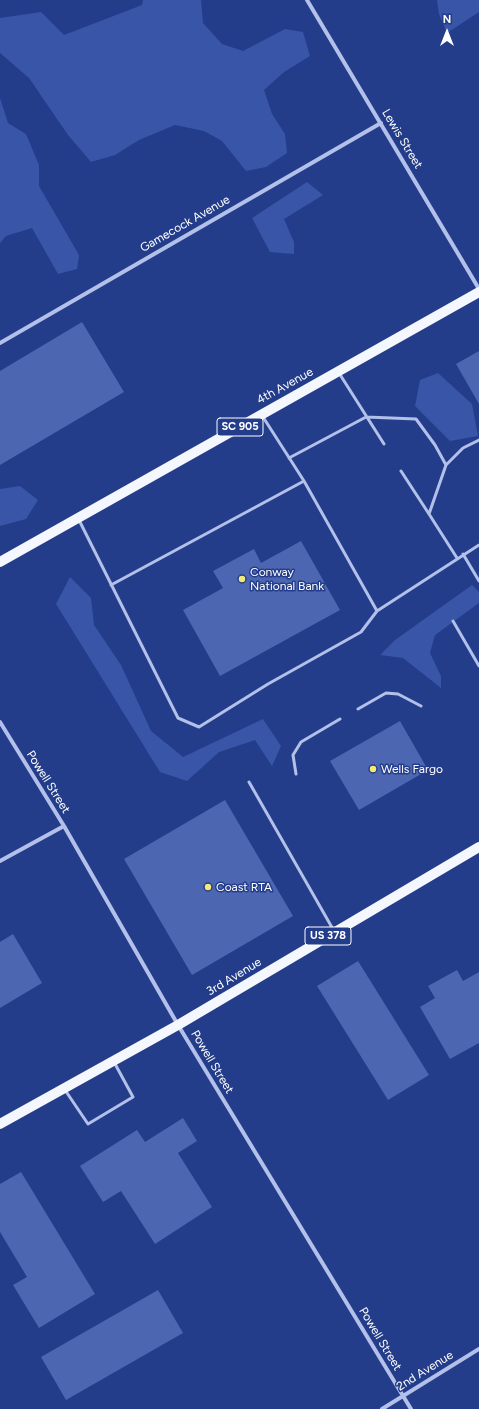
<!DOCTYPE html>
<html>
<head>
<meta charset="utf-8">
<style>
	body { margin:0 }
	#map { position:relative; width:479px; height:1409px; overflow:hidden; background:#243d8a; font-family:Figtree,sans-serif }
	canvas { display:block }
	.north { position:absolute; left:427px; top:12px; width:40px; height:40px; -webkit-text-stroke:3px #243d8a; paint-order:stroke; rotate:0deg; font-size:11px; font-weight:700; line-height:16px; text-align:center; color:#fff }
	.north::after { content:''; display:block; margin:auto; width:14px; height:18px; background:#fff; clip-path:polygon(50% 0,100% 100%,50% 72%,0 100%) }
</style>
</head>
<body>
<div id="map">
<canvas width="479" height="1409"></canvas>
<div class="north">N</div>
</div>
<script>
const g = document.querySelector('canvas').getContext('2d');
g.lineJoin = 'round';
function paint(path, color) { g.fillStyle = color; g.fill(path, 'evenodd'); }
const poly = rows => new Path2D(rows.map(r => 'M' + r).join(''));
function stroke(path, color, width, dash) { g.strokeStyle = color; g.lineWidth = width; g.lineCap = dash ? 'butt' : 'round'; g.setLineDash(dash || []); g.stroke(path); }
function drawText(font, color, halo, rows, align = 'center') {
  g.font = font + ' Figtree,sans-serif'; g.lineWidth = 3; g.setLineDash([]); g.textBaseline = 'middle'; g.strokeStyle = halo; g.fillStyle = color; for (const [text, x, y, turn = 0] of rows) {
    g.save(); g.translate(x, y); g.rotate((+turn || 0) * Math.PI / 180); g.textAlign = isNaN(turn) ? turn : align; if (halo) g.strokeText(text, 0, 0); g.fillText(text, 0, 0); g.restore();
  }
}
const green = poly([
	[143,0,201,0,203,23,222,44,243,51,285,29,303,32,310,56,284,72,264,90,272,114,285,134,287,153,266,167,246,171,222,141,204,131,175,125,139,140,115,155,91,162,68,135,29,78,0,53,0,18,41,12,64,35,142,5],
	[437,0,479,0,479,12,447,33,439,14],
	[0,98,8,123,26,134,39,165,39,186,79,255,77,269,58,274,32,228,6,236,0,243],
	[307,182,323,195,284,219,294,242,294,254,270,252,252,218],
	[438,373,472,404,478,436,450,441,415,406,420,380],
	[20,486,38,500,26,519,0,526,0,489],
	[70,577,91,598,94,625,121,665,151,731,183,757,263,719,281,746,272,766,255,740,219,752,187,781,160,772,56,604],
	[472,585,479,592,479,603,435,635,430,653,441,676,441,688,403,658,380,655,395,640]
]);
const building = poly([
	[82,322,124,392,0,465,0,371],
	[479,351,479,404,456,364],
	[301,541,340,610,220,676,183,610,223,588,213,571,254,549,261,563],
	[400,721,428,770,359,810,330,761],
	[225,800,293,916,192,975,124,859],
	[13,934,42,983,0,1008,0,942],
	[358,961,429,1075,388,1100,317,986],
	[457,970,463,981,479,972,479,1043,450,1059,420,1007,435,998,428,986],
	[183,1118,197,1141,178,1153,212,1207,155,1244,121,1191,103,1202,80,1166,137,1130,145,1142],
	[21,1172,95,1294,39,1328,13,1285,27,1277,0,1232,0,1184],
	[158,1290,183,1333,66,1400,41,1357]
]);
const lane = poly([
	[339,373,384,444],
	[263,417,304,481],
	[289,458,366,417,416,419,435,445,446,465],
	[401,471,429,514],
	[79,520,178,718,199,727,268,684,361,632,377,611,479,545],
	[463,554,479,581],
	[457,558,429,514,446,465,463,448,479,440],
	[111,585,304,481,377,611],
	[453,621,479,666],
	[358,709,386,693,398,694,421,706],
	[296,774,293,755,301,742,340,719],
	[249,782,334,931],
	[65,1090,88,1124,133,1097,114,1062]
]);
const street = poly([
	[307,0,479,289],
	[0,343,381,123],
	[0,722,64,826,178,1025,411,1409],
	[0,861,64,826],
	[382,1409,479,1349]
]);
const primary = poly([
	[0,562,479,292],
	[0,1124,178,1025,479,847]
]);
const markers = [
	[242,579,4,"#f4e975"],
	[373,769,4,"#f4e975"],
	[208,887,4,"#f4e975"]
];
const shields = [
	[240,427,46],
	[328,936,46]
];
const shieldNames = [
	["SC 905",240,427],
	["US 378",328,936]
];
const streetNames = [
	["Lewis Street",402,139,59],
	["Gamecock Avenue",185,224,-30],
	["4th Avenue",285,386,-29],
	["Powell Street",48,782,58],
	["3rd Avenue",234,977,-31],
	["Powell Street",212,1062,59],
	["Powell Street",380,1339,59],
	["2nd Avenue",425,1371,-32]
];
const poiNames = [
	["Conway",250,572],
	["National Bank",250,586],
	["Wells Fargo",381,769],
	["Coast RTA",216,887]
];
paint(green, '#3855a7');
paint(building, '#4c66b2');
stroke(lane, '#b2c0ea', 3);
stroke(street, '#b2c0ea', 4);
stroke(primary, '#f5f7fe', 10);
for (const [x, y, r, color] of markers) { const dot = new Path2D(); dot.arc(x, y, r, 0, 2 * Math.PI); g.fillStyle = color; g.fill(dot); stroke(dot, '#243d8a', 1.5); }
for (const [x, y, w] of shields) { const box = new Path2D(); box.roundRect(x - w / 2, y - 9, w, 18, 3); g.fillStyle = '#243d8a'; g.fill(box); stroke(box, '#fff', 1); }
drawText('bold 11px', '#fff', null, shieldNames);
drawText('12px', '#fff', '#243d8a', streetNames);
drawText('12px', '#fff', '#243d8a', poiNames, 'left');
</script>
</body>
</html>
